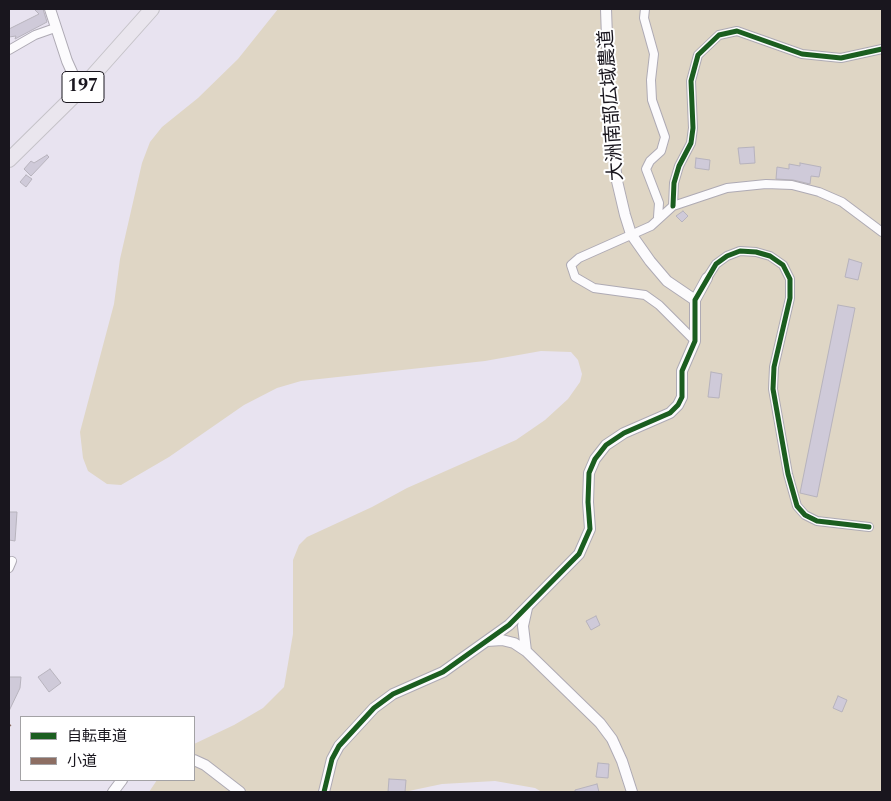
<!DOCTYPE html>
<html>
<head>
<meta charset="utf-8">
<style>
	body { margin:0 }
	#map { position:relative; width:891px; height:801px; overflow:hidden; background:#e8e3f0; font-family:Spectral,"Noto Sans JP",serif }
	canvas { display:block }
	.frame { position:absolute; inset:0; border:10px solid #19161e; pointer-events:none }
	.legend { position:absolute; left:20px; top:716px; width:175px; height:65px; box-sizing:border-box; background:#fff; border:1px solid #a3a2a5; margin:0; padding:6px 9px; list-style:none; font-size:15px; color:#19161e }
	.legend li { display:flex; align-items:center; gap:10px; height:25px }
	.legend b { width:25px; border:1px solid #a3a2a5 }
</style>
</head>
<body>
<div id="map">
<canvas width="891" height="801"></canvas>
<div class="frame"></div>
<ul class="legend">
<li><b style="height:6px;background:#1b5e20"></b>自転車道</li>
<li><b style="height:6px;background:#8d6e63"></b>小道</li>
</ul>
</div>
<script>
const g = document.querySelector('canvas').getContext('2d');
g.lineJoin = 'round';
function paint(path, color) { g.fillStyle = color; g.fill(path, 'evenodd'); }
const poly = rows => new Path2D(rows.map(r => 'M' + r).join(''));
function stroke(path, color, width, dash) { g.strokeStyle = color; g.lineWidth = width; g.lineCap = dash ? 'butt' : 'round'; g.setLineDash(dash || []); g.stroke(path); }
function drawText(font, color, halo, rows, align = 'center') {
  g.font = font + ' Spectral,"Noto Sans JP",serif'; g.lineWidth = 4; g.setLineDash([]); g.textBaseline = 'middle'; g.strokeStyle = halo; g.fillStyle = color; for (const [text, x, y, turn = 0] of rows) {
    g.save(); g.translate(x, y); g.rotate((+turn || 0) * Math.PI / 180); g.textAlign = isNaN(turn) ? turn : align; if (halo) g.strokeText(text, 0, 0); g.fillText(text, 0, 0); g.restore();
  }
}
const green = poly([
	[278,9,882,9,882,792,542,792,535,788,495,781,442,784,404,792,149,792,157,780,194,780,194,744,234,725,263,708,284,687,293,634,293,560,299,545,307,537,372,507,407,488,516,440,545,420,568,399,580,382,582,374,578,360,571,352,541,351,485,361,301,381,277,388,244,405,169,457,121,485,107,484,88,471,83,458,80,432,114,304,120,259,142,163,150,142,162,127,198,98,238,59]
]);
const building = poly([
	[34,9,43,9,47,22,15,39,16,36,9,37,9,29,39,14,34,9],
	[754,147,755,163,740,164,738,148,754,147],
	[47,155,49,157,31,176,24,169,31,161,34,163,47,155],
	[696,158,710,160,709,170,695,168,696,158],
	[800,163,821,167,819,177,811,176,810,184,793,180,776,179,777,167,789,169,789,164,800,166,800,163],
	[26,175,32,179,26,187,20,182,26,175],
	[683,211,688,216,682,222,676,216,683,211],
	[849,259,862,263,858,280,845,277,849,259],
	[838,305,855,308,817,497,800,493,838,305],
	[711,372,722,374,719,398,708,397,711,372],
	[9,512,17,512,15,541,9,540,9,512],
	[596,616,600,625,591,630,586,621,596,616],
	[50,669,61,683,49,692,38,677,50,669],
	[9,677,21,677,20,688,9,711,9,677],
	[838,696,847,700,842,712,833,708,838,696],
	[598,763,609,764,608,778,596,777,598,763],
	[389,779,406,780,405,792,388,792,389,779],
	[597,784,599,792,575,792,575,790,597,784]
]);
const minor = poly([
	[645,9,644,18,654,54,651,80,652,100,665,137,661,151,650,161,646,169,659,203,658,217],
	[9,50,35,35,55,28],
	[673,206,674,183,679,166,691,143,693,128,691,81,698,55,719,35,737,31,802,54,841,58,882,49],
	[707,278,716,264,727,256,740,251,756,252,770,256,783,265,790,279,790,298,774,367,773,389,788,474,797,506,805,515,817,521,869,527],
	[695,341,659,305,645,295,594,288,575,277,571,265,579,258,651,226,673,206,727,188,766,184,792,185,819,192,842,202,882,232],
	[9,568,12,561]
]);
const tertiary = poly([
	[50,9,67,61,80,90],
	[606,9,610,123,617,181,625,215,631,234,650,261,667,281,695,300],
	[487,641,502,640,514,643,526,651,523,626,527,608],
	[526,651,600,723,612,739,622,761,632,792],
	[194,760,205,765,240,792],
	[113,792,122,780],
	[324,792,332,759,339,746,374,708,393,694,443,672,509,625,579,554,590,529,588,502,589,473,595,459,606,445,624,433,670,413,678,405,682,397,682,371,695,341,695,300,707,278]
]);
const trunk = poly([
	[9,160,80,90,152,9]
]);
const quiet = poly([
	[9,725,10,724]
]);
const cycleway = poly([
	[673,206,674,183,679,166,691,143,693,128,691,81,698,55,719,35,737,31,802,54,841,58,882,49],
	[324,792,332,759,339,746,374,708,393,694,443,672,509,625,579,554,590,529,588,502,589,473,595,459,606,445,624,433,670,413,678,405,682,397,682,371,695,341,695,300,716,264,727,256,740,251,756,252,770,256,783,265,790,279,790,298,774,367,773,389,788,474,797,506,805,515,817,521,869,527]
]);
const shields = [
	[83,87,42]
];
const shieldNames = [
	["197",83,87]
];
const streetNames = [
	["大洲南部広域農道",613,105,-94]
];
paint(green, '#dfd6c5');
paint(building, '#cfcad9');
stroke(building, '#b7b3bd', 1);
stroke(minor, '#aeaab4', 10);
stroke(tertiary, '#aeaab4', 12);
stroke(trunk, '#c5c2c8', 16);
stroke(minor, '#fcfbfd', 8);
stroke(tertiary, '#fcfbfd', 10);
stroke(trunk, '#eae6ee', 14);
stroke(quiet, '#8d6e63', 4, [8, 4]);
stroke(cycleway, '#1b5e20', 5);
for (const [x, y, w] of shields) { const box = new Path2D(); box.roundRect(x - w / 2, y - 15.5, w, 31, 4); g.fillStyle = '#fff'; g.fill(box); stroke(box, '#19161e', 1); }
drawText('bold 18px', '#19161e', null, shieldNames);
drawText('19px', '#19161e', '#fff', streetNames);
</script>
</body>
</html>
